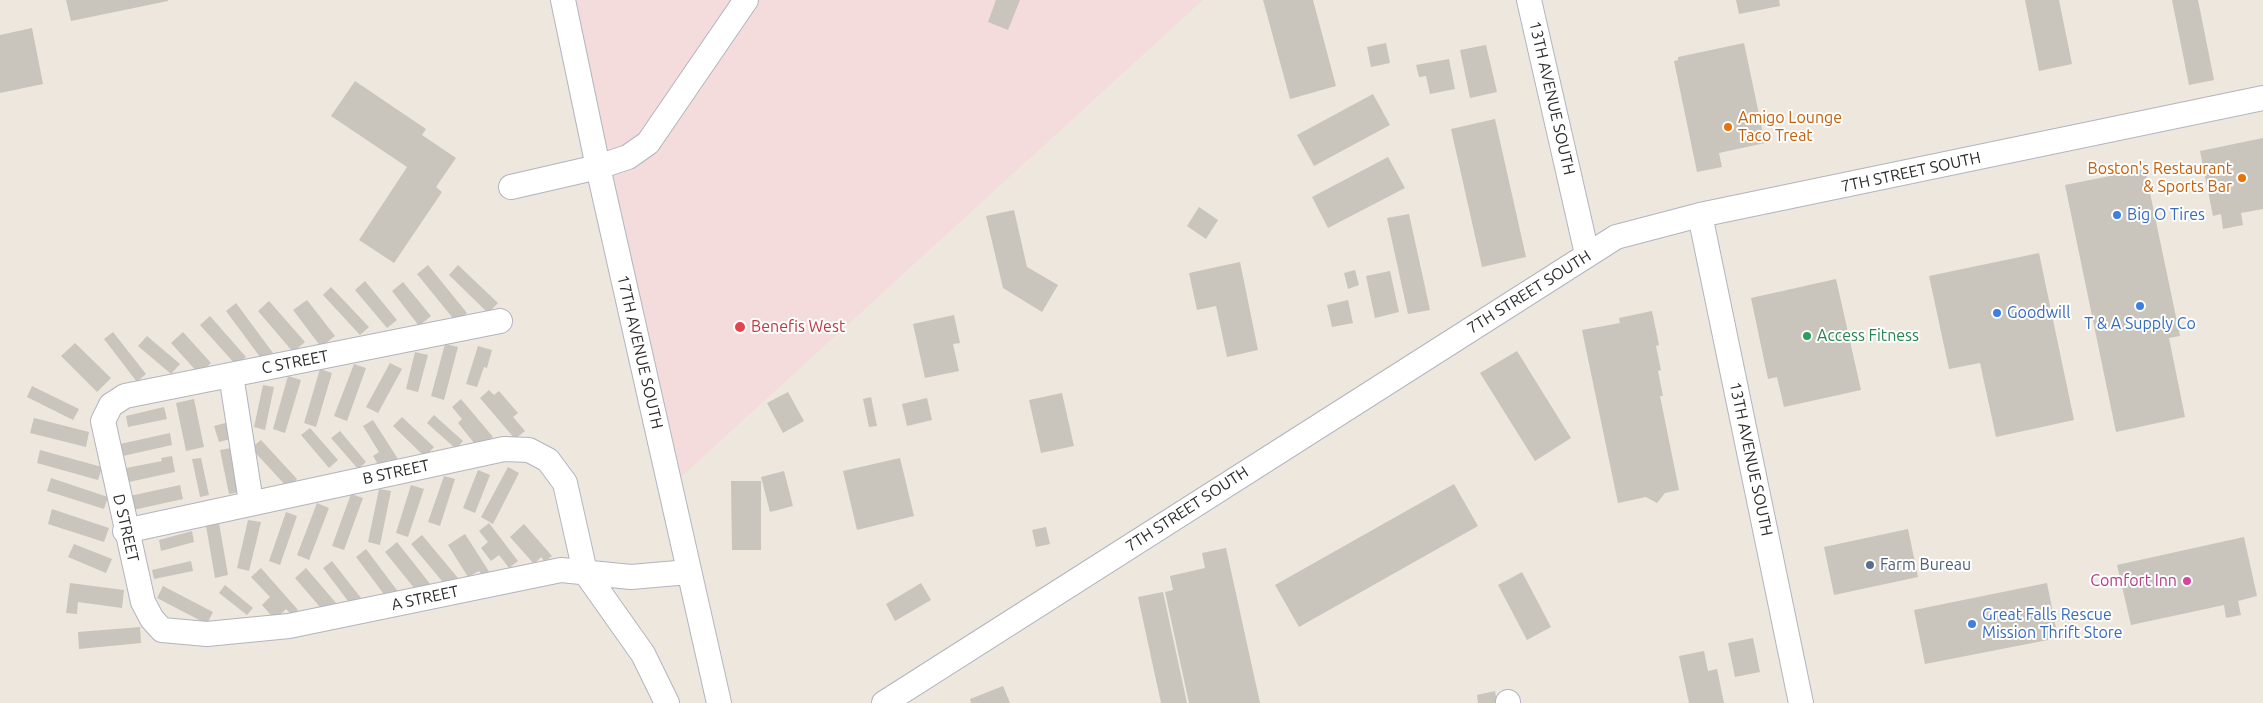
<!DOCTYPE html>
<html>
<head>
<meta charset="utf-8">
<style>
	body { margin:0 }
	canvas { display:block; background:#ede7de }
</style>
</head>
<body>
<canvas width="2263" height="703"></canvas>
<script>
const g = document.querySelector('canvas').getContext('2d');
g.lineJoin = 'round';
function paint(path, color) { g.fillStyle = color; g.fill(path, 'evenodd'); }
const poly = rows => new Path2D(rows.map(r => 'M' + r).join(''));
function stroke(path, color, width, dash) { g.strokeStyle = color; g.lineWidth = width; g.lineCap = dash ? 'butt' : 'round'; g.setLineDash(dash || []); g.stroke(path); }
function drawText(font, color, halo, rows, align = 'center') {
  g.font = font + ' Ubuntu,sans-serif'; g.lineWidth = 4; g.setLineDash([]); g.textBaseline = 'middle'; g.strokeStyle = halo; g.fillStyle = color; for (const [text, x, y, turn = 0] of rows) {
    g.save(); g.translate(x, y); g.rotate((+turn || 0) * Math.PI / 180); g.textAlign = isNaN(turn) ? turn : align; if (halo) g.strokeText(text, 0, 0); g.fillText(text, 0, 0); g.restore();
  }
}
const medical = poly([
	[563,0,1203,0,670,487]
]);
const building = poly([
	[66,0,168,0,168,1,71,21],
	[996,0,1020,0,1008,30,988,22],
	[1263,0,1313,0,1336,86,1290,99],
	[1736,0,1779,0,1780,6,1739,14],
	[2025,0,2059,0,2072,64,2039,71],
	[2172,0,2198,0,2214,80,2189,85],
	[32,28,43,84,0,93,0,35],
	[1386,43,1390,63,1371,67,1367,47],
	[1744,43,1765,143,1719,153,1722,167,1697,172,1674,61,1678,60,1678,57],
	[1486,45,1497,92,1470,98,1460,50],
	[1449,59,1455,89,1430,94,1426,76,1419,77,1416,65],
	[355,81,426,129,422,135,456,158,436,187,442,192,394,263,359,240,407,167,331,116],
	[1373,94,1390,125,1314,166,1297,135],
	[1495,119,1526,257,1482,267,1451,129],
	[2263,138,2263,209,2241,213,2243,225,2223,229,2221,214,2213,216,2200,151],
	[1388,157,1405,188,1328,228,1312,197],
	[2145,169,2180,336,2169,338,2185,417,2116,432,2065,185],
	[1199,207,1218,220,1206,239,1187,226],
	[1014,210,1027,267,1058,285,1042,312,1003,288,986,216],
	[1409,214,1430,310,1408,314,1387,218],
	[2039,253,2074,420,1996,437,1980,363,1949,369,1929,276],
	[1240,262,1258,350,1227,357,1216,306,1197,310,1189,273],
	[428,265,467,313,456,322,417,274],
	[458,265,498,303,488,313,449,275],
	[1355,270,1359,285,1348,289,1344,273],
	[1390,271,1399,312,1375,318,1366,276],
	[1836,279,1861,390,1784,407,1777,377,1768,379,1751,298],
	[365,281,397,320,387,328,355,290],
	[403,282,431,316,419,326,392,291],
	[331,287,369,327,360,335,323,295],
	[307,300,335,336,321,347,293,310],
	[1348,300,1353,323,1332,327,1327,305],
	[269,301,305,342,293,352,258,311],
	[236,303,273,353,263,361,226,311],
	[1652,311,1659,345,1656,346,1661,370,1658,371,1663,396,1660,396,1679,490,1665,493,1657,503,1646,497,1618,503,1582,330,1620,323,1619,318],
	[954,315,960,343,953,344,959,371,925,378,913,324],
	[210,316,246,357,236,365,200,325],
	[113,332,146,374,137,382,104,339],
	[183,332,211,363,199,374,171,343],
	[147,336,180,364,171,374,138,346],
	[75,343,111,378,97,392,61,356],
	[445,344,458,347,444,400,431,396],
	[478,346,492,350,487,368,484,367,477,387,466,384],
	[1517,351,1571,438,1535,461,1480,373],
	[415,352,428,355,418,392,406,389],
	[390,363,402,369,378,413,366,407],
	[354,364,366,368,347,421,334,416],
	[320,369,332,373,316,427,304,423],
	[288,376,301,380,285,433,273,429],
	[263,385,274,387,265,430,254,427],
	[32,386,79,409,73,420,27,397],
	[489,390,494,395,499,391,518,413,513,417,525,431,515,439,480,398],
	[788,392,804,421,783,433,767,403],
	[1062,393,1074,446,1041,453,1029,400],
	[871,397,877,426,869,427,863,399],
	[927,398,932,420,907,426,902,404],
	[194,399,204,447,186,451,176,403],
	[461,399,493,437,479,449,458,423,462,419,452,407],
	[164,407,167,419,128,427,126,416],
	[434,415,463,441,456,449,427,423],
	[402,417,434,447,425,457,393,426],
	[34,418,89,432,86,447,30,433],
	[373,420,398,459,391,464,389,460,379,466,373,456,379,452,363,426],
	[229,422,234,438,219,442,214,426],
	[310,428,338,460,329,468,301,435],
	[340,431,366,462,358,469,331,438],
	[170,433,172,445,123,456,120,444],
	[261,440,297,479,288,488,251,448],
	[231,448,240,492,229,494,220,450],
	[40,450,102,467,98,480,37,463],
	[172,456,175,472,129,482,126,468,162,461,161,458],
	[201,458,209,495,200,497,192,459],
	[900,458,914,516,857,530,843,471],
	[508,467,519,473,493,524,481,517],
	[478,470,490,475,475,513,463,508],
	[784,471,793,506,770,512,761,477],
	[444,476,455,479,440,526,428,522],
	[51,478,108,497,104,509,47,491],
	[731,481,761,481,761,550,732,550],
	[1454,484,1478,526,1299,627,1275,585],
	[180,485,183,499,133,510,130,496],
	[411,485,424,489,408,537,396,533],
	[379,489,391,491,380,545,368,542],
	[351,494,363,498,344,550,332,546],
	[317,503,329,508,309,560,297,555],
	[52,509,109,528,104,542,48,524],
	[286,512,297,516,280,565,269,561],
	[248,520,261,522,249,571,237,568],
	[219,523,228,575,215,578,206,526],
	[489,523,518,561,509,568,499,555,491,561,481,548,488,542,479,531],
	[524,524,552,556,545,562,541,557,534,564,510,537],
	[1046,527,1050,544,1036,547,1032,530],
	[1908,529,1918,577,1834,595,1824,547],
	[192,531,194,542,161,551,159,540],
	[465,534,490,573,483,577,479,571,468,577,448,545],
	[422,535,458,578,447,587,411,544],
	[2244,537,2257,596,2238,601,2241,615,2226,618,2224,605,2131,625,2117,565],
	[397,542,431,585,419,594,385,552],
	[74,544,112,559,106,573,68,557],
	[1226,548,1260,703,1189,703,1165,592,1173,590,1170,576,1205,568,1202,553],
	[366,549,399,593,389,601,356,557],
	[191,561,193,571,154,579,152,570],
	[332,561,361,598,351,605,323,568],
	[261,568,298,610,292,615,286,609,275,620,262,605,270,597,251,577],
	[306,568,337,604,326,614,295,578],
	[1522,572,1551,627,1527,640,1498,585],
	[70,583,124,590,122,608,78,602,77,614,66,613],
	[921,583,931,600,895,621,886,604],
	[2047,583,2058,638,1925,664,1914,610],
	[225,585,253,608,247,615,219,593],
	[163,586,213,612,207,624,157,598],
	[1163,592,1187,703,1161,703,1138,597],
	[140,627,141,643,79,649,78,632],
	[1753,638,1760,672,1735,677,1728,643],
	[1704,651,1708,671,1717,669,1724,703,1689,703,1679,656],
	[1003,686,1010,703,971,703,970,699],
	[1495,691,1497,703,1478,703,1477,695]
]);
const minor = poly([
	[563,0,598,167,719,703],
	[1529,0,1587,254],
	[511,187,598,167,628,157,648,143,746,0],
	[1700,215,1801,703],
	[500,321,125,396,111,405,103,421,143,602,152,619,162,630,207,634,289,626,561,570,631,577,689,572],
	[231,375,251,502],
	[125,531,504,449,529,450,548,460,565,483,585,572,643,654,667,703],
	[1508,702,1508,703],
	[884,703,1616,237,1700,215,2263,98]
]);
const markers = [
	[1728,127,5,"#e8710a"],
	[2242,178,5,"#e8710a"],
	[2117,215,5,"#3f7fe0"],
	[2140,306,5,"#3f7fe0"],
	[1997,313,5,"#3f7fe0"],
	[740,327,6,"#e0444e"],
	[1807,336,5,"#2e9e5b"],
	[1870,565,5,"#5c6f8a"],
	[2187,581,5,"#d1479c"],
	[1972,624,5,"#3f7fe0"]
];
const streetNames = [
	["13TH AVENUE SOUTH",1552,98,77],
	["7TH STREET SOUTH",1911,172,-12],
	["7TH STREET SOUTH",1529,292,-32],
	["17TH AVENUE SOUTH",640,352,77],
	["C STREET",295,362,-11],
	["13TH AVENUE SOUTH",1751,459,78],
	["B STREET",396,472,-12],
	["7TH STREET SOUTH",1187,509,-33],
	["D STREET",126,528,77],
	["A STREET",425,598,-12]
];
const foodNames = [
	["Amigo Lounge",1738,118],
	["Taco Treat",1738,136],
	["Boston's Restaurant",2232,169,"right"],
	["& Sports Bar",2232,187,"right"]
];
const shopNames = [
	["Big O Tires",2127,215],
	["Goodwill",2007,313],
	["T & A Supply Co",2140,324,"center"],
	["Great Falls Rescue",1982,615],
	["Mission Thrift Store",1982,633]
];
const healthNames = [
	["Benefis West",751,327]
];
const leisureNames = [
	["Access Fitness",1817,336]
];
const serviceNames = [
	["Farm Bureau",1880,565]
];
const hotelNames = [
	["Comfort Inn",2177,581]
];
paint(medical, '#f4dcdc');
paint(building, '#c9c5bc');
stroke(minor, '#b2b4bf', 26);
stroke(minor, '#fff', 24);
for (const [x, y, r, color] of markers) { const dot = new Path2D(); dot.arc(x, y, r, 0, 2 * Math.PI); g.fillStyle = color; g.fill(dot); stroke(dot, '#fff', 2); }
drawText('16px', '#2c2c2c', '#fff', streetNames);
drawText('16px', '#c56008', '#fff', foodNames, 'left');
drawText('16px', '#366cbe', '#fff', shopNames, 'left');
drawText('16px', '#be3a42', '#fff', healthNames, 'left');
drawText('16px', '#27864d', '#fff', leisureNames, 'left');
drawText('16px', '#4e5e75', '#fff', serviceNames, 'left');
drawText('16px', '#b23c85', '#fff', hotelNames, 'right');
</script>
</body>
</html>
